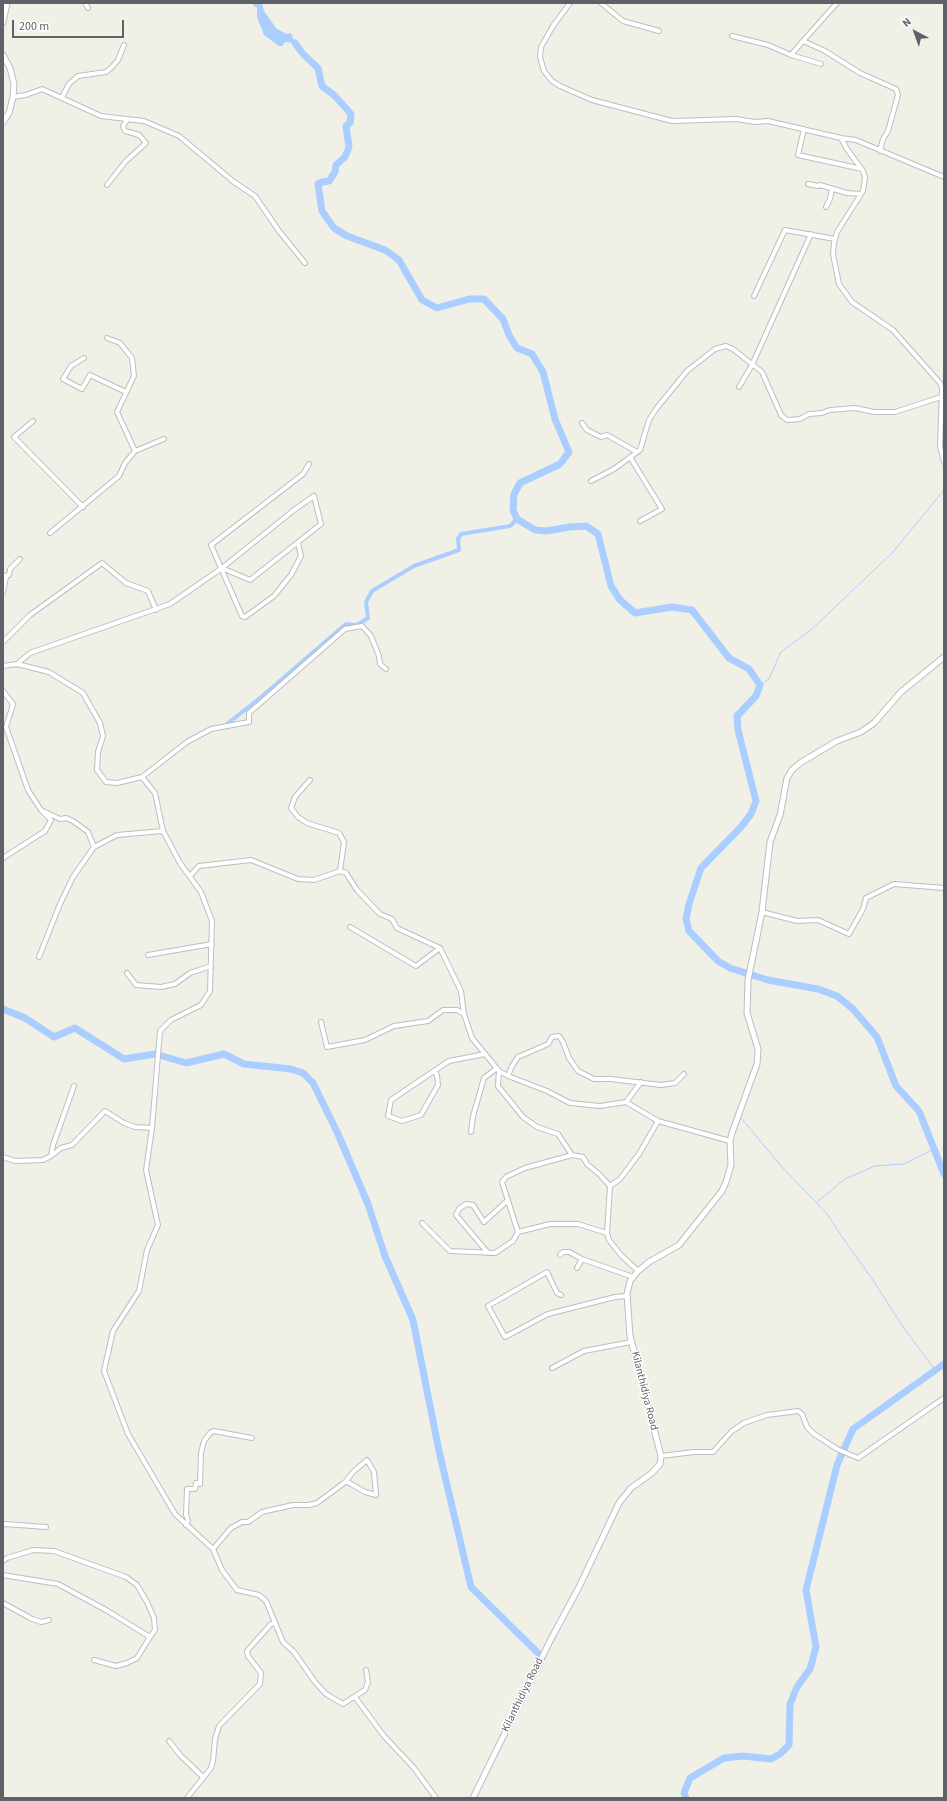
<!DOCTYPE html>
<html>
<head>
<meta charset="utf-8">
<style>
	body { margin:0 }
	#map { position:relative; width:947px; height:1801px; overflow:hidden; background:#f1f0e7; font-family:"Source Sans 3",sans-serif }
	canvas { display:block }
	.frame { position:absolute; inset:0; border:4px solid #5e6168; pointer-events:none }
	.north { position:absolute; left:895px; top:12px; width:40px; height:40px; -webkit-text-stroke:3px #fff; paint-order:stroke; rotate:319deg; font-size:11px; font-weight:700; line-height:16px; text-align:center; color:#5e6168 }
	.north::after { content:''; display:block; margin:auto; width:14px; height:18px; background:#5e6168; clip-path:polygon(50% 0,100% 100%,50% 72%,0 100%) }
	.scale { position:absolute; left:12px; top:20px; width:112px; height:18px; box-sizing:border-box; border:2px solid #5e6168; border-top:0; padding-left:5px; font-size:12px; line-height:14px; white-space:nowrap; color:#5e6168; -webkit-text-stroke:3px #fff; paint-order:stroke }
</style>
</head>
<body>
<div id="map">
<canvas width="947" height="1801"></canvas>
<div class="frame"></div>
<div class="north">N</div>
<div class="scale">200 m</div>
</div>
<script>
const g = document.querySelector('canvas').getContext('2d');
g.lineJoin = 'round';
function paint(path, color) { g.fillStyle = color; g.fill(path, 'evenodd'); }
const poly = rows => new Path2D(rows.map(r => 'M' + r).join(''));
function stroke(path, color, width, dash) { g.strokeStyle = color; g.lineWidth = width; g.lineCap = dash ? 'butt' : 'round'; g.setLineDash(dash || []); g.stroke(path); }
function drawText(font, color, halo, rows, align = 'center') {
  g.font = font + ' "Source Sans 3",sans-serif'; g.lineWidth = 3; g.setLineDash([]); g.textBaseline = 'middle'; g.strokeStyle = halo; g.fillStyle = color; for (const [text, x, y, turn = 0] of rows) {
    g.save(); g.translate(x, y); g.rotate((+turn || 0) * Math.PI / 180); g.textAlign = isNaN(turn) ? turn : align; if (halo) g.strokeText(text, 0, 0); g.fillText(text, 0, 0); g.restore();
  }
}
const water = poly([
	[251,3,262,3,264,11,276,28,286,34,291,33,295,43,285,42,282,46,279,46,264,35,257,17,257,8]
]);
const stream = poly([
	[760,685,769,679,781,652,812,629,893,552,944,490],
	[741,1118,782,1167,827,1214,847,1244,873,1280,903,1327,936,1371],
	[817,1202,845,1179,875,1166,904,1164,934,1149]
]);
const canal = poly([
	[227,724,260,698,346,624,357,625,368,618,366,602,372,591,414,566,459,550,458,539,461,534,510,526,517,519]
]);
const river = poly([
	[295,43,303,54,318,68,322,86,334,95,351,114,350,123,346,126,349,147,345,157,336,165,335,172,329,181,322,182,318,184,322,211,334,228,347,236,385,250,399,260,422,300,437,308,469,299,484,299,503,319,509,335,517,348,532,354,543,372,555,419,569,452,560,464,520,483,514,494,513,510,517,519,535,530,547,531,569,527,586,526,598,534,611,586,620,600,635,613,672,607,692,610,729,658,749,669,760,685,756,696,737,716,738,730,756,801,751,814,741,827,701,868,689,904,686,919,689,931,718,961,730,968,768,980,818,989,837,996,853,1009,877,1037,896,1086,919,1111,944,1174],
	[3,1009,25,1018,54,1037,75,1028,124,1059,155,1054],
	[159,1055,186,1063,224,1054,244,1064,291,1069,303,1073,313,1083,338,1134,368,1204,385,1256,413,1320,439,1451,471,1587,539,1654],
	[686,1798,684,1793,690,1778,724,1758,743,1756,771,1759,780,1754,789,1745,790,1704,797,1687,810,1669,816,1647,806,1590,837,1465,853,1429,944,1364]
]);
const minor = poly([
	[85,3,88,8],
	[570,3,553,26,541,47,540,57,544,71,552,81,560,86,592,100,672,121,736,119,755,122,768,121,841,138,847,149,863,171,865,178,863,191,837,232,834,243,833,254,839,284,852,302,893,330,940,383,942,388,940,447,944,462],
	[601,3,623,21,659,31],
	[732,36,768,45,791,55,803,41,825,51,860,73,896,89,898,95,888,131,883,139,880,151],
	[803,41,837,3],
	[791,55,821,64],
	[13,97,26,95,42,89,101,116,144,121,179,136,234,182,255,196,279,231,305,263],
	[62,97,69,84,78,76,106,72,111,68,118,60,124,45],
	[804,129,798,155,862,169],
	[841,138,856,140,944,177],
	[808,184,818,186,820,185,847,193,861,194],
	[107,185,126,161,146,143,139,135,125,131,123,126,127,120],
	[826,207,830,199,832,189],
	[754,296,785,230,835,239],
	[107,338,120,343,132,358,134,376,117,412,135,451],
	[84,358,71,366,63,379,82,389,90,375,126,392],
	[739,387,752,365,811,234],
	[33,421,14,437,83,507],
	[582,423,587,430,601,437,607,435,637,452],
	[630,457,662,509,640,521],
	[591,481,614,469,640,450,649,420,656,409,687,371,715,349,726,346,733,349,762,372,781,415,787,420,800,419,809,414,822,413,830,410,855,408,874,412,895,412,941,397],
	[50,533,119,476,125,463,135,451,164,439],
	[298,543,301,556,291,575,274,596,245,617,242,616,211,545,303,474,309,464],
	[3,576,9,575,10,569,20,559],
	[3,592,6,577],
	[3,642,30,615,102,563,126,583,148,591,156,610],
	[17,664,30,653,170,604,222,568,294,510,314,496,321,524,250,580,222,568],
	[3,666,17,664,49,672,83,693,100,723,103,736,98,752,97,770,106,782,117,783,142,777,187,742,211,729,249,722,249,713,345,629,362,626,371,636,379,656,380,664,386,669],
	[3,691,13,704,6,727,28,790,41,810,51,820,45,831,3,858],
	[142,777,155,793,163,831,180,863,201,892,212,921,210,991,201,1005,171,1020,160,1031,152,1128,146,1170,158,1225,147,1250,139,1291,113,1331,104,1371,128,1434,175,1514,213,1549,222,1570,237,1590,259,1595,266,1601,283,1642,294,1652,315,1682,326,1694,343,1704,365,1690,368,1682,366,1670],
	[310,780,295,797,291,808,298,817,307,823,339,833,344,842,340,871],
	[43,811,60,819,66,818,73,821,88,832,94,847],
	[190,876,199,866,251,860,298,879,314,880,340,871,346,873,357,890,380,914,392,919,397,928,440,948,461,991,464,1014,472,1038,499,1071,508,1076,512,1066,518,1057,548,1044,552,1037,559,1036,563,1042,569,1058,578,1071,594,1079,611,1079,661,1085,675,1083,684,1074],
	[762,912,797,921,818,920,849,934,863,909,866,898,894,884,944,888],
	[350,927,416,966,440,948],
	[148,955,212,944],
	[39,957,60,904,73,877,94,847,117,835,163,831],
	[127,973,136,985,161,987,175,984,190,973,211,966],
	[321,1022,327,1047,365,1040,394,1026,428,1021,443,1010,457,1010,464,1014],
	[434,1071,437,1075,438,1085,421,1115,402,1121,388,1116,391,1100,434,1071,449,1061,485,1054],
	[499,1071,498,1086,523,1117,537,1127,558,1134,572,1155],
	[508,1076,547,1091,570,1103,600,1106,626,1102,641,1082],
	[626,1102,658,1121,730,1141],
	[471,1132,473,1116,484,1078,497,1068],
	[51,1156,53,1145,74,1086],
	[3,1157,15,1161,43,1160,51,1156,61,1148,72,1145,105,1111,124,1123,135,1127,152,1128],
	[610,1186,620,1179,639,1154,658,1121],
	[422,1223,450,1251,495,1253,513,1241,518,1232],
	[607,1233,578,1224,550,1224,518,1232,502,1182,506,1177,525,1168,572,1155,583,1157,587,1164,599,1174,610,1186,607,1233,609,1240,621,1255,638,1271],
	[488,1253,456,1215,459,1209,466,1204,473,1205,484,1222,508,1200],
	[560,1255,563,1252,569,1252,582,1259,633,1277],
	[577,1268,582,1259],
	[561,1295,557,1293,547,1272,488,1306,505,1337,548,1314,615,1297,627,1296],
	[552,1368,584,1351,631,1342],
	[661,1456,694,1452,713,1452,732,1431,744,1423,767,1415,798,1411,802,1414,807,1427,814,1434,837,1449,858,1458,944,1398],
	[3,1525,5,1524,46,1527],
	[186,1525,188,1520,186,1515,187,1489,195,1489,196,1483,200,1484,201,1453,204,1441,210,1433,214,1431,252,1438],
	[213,1549,231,1528,242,1522,248,1522,262,1512,293,1505,309,1505,317,1503,344,1483,346,1481,353,1472,367,1460,374,1472,376,1495,365,1492,346,1481],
	[3,1561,7,1558,33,1550,54,1551,126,1577,137,1585,147,1602,154,1618,155,1630,150,1637,106,1610,58,1584,3,1575],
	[3,1603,32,1619,41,1622,49,1620],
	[94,1660,116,1666,127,1663,137,1658,150,1637],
	[355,1697,384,1736,414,1768,436,1798],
	[169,1741,181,1756,203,1777],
	[187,1798,211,1768,213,1761,215,1739,219,1726,260,1684,261,1673,248,1656,247,1651,271,1624,275,1623]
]);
const tertiary = poly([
	[3,22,7,3],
	[3,55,10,68,14,84,13,97,9,113,3,122],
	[473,1798,550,1641,579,1587,619,1503,631,1488,652,1473,660,1464,661,1456,630,1336,627,1294,630,1281,638,1271,649,1262,679,1245,722,1191,726,1182,731,1165,730,1141,732,1133,757,1064,758,1049,747,1013,748,980,762,912,770,842,780,815,787,778,792,770,800,763,837,741,861,732,874,723,901,692,944,657]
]);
const streetNames = [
	["Kilanthidiya Road",644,1391,76],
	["Kilanthidiya Road",523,1695,-64]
];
paint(water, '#aaceff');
stroke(stream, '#aaceff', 1);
stroke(canal, '#aaceff', 4);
stroke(river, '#aaceff', 7);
stroke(minor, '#bbbec3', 6);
stroke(tertiary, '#bbbec3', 7);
stroke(minor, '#fff', 4);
stroke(tertiary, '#fff', 5);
drawText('11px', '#5e6168', '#fff', streetNames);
</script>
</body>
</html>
